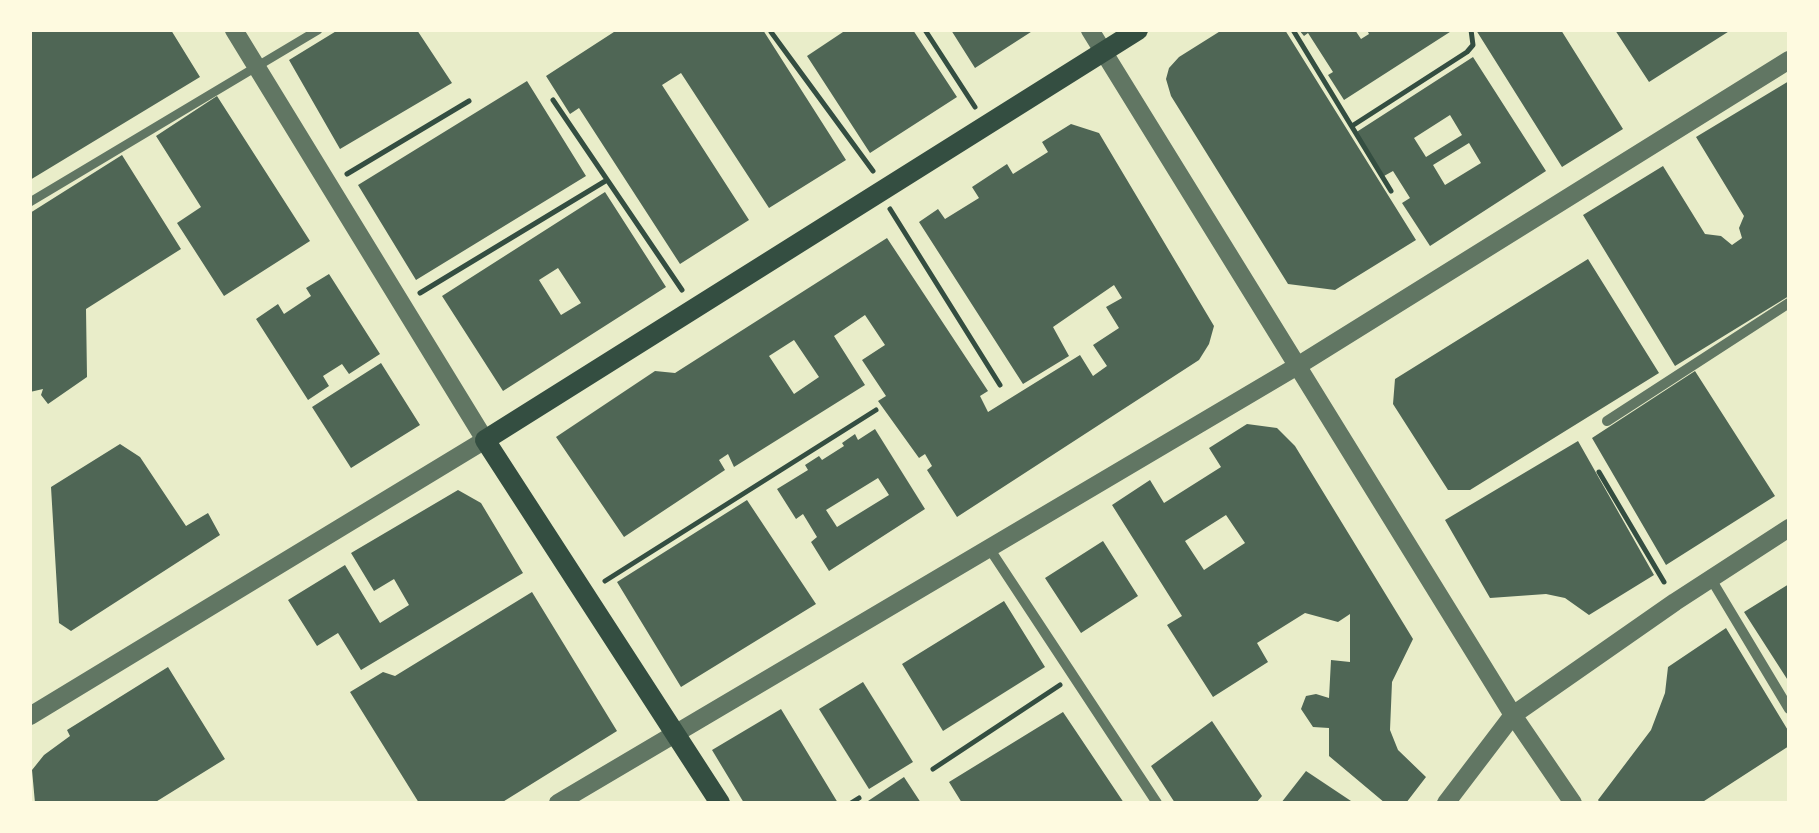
<!DOCTYPE html>
<html>
<head>
<meta charset="utf-8">
<style>
	body { margin:0 }
	#map { position:relative; width:1819px; height:833px; overflow:hidden; background:#e9edc9; font-family:Figtree,sans-serif }
	canvas { display:block }
	.frame { position:absolute; inset:0; border:32px solid #fefae0; pointer-events:none }
</style>
</head>
<body>
<div id="map">
<canvas width="1819" height="833"></canvas>
<div class="frame"></div>
</div>
<script>
const g = document.querySelector('canvas').getContext('2d');
g.lineJoin = 'round';
function paint(path, color) { g.fillStyle = color; g.fill(path, 'evenodd'); }
const poly = rows => new Path2D(rows.map(r => 'M' + r).join(''));
function stroke(path, color, width, dash) { g.strokeStyle = color; g.lineWidth = width; g.lineCap = dash ? 'butt' : 'round'; g.setLineDash(dash || []); g.stroke(path); }
const building = poly([
	[30,30,171,30,200,77,30,180],
	[338,30,417,30,452,83,340,149,289,60],
	[617,30,763,30,846,160,769,208,681,73,662,85,749,220,680,264,579,108,570,114,546,76],
	[846,30,913,30,957,97,870,153,807,56],
	[951,30,1034,30,975,68],
	[1222,30,1285,30,1416,240,1335,290,1288,284,1171,96,1166,79,1169,68,1179,57],
	[1299,30,1355,30,1361,39,1369,34,1367,30,1453,30,1344,100,1328,75,1333,72,1308,33,1304,36],
	[1476,30,1561,30,1623,129,1562,167],
	[1615,30,1731,30,1649,82],
	[1473,57,1546,171,1430,246,1402,203,1410,198,1393,171,1384,176,1355,133],
	[1450,115,1462,135,1426,157,1414,138],
	[1469,143,1481,163,1445,185,1433,165],
	[527,81,586,176,416,280,358,185],
	[1789,81,1789,296,1675,366,1583,215,1663,166,1705,234,1721,236,1732,245,1742,238,1739,228,1744,216,1696,137],
	[217,96,310,241,224,296,177,223,201,207,156,136],
	[1071,124,1099,133,1214,326,1209,344,1199,360,957,517,927,470,932,466,925,454,919,458,878,401,886,396,862,360,885,345,865,315,834,336,865,385,734,467,728,454,719,460,725,470,624,537,556,437,655,371,675,373,887,238,988,391,980,396,988,412,1080,355,1093,376,1107,366,1093,345,1119,328,1106,307,1122,298,1114,285,1053,327,1069,356,1023,384,919,222,938,209,945,219,979,198,972,187,1007,164,1013,174,1048,152,1042,142],
	[794,340,819,377,794,394,769,356],
	[122,155,181,249,86,309,87,377,48,404,41,395,43,389,30,392,30,213],
	[605,192,666,287,503,391,442,296],
	[558,268,581,303,561,315,539,280],
	[1588,259,1659,373,1470,490,1448,490,1393,404,1395,379],
	[329,274,380,354,349,374,342,364,323,376,329,386,308,400,256,319,278,304,284,314,311,296,306,288],
	[381,363,420,425,351,468,312,407],
	[1695,371,1775,496,1666,565,1592,438],
	[1247,424,1277,428,1295,446,1413,639,1392,682,1390,730,1398,750,1426,777,1406,803,1385,803,1329,756,1329,728,1313,727,1301,709,1306,696,1316,694,1329,698,1331,660,1350,662,1350,614,1338,622,1305,613,1257,643,1268,662,1213,697,1167,625,1182,616,1112,505,1150,480,1164,503,1221,467,1209,448],
	[1226,515,1245,543,1204,570,1185,541],
	[875,429,925,509,829,571,811,542,817,537,803,514,796,519,777,489,808,470,805,465,819,456,822,460,844,446,842,443,855,434,858,440],
	[878,478,889,495,837,527,826,510],
	[1578,441,1654,575,1589,615,1565,598,1546,594,1490,598,1445,520],
	[120,444,140,457,186,526,208,513,220,535,71,631,59,623,51,487],
	[458,490,481,503,523,573,361,670,338,633,317,646,288,600,345,565,380,623,409,605,394,579,374,591,351,553],
	[747,500,816,604,681,687,617,582],
	[1103,541,1138,596,1081,633,1045,578],
	[1789,584,1789,682,1744,612],
	[532,592,617,731,501,803,419,803,350,692,383,672,395,676],
	[1004,601,1045,667,943,731,902,664],
	[1726,628,1789,732,1789,746,1701,803,1600,803,1598,800,1651,730,1665,693,1668,667],
	[168,667,225,759,154,803,35,803,32,770,44,755,70,736,67,730],
	[863,682,913,762,869,789,819,709],
	[781,709,838,803,744,803,712,750],
	[1063,712,1124,803,962,803,949,782],
	[1212,721,1262,796,1256,803,1175,803,1151,766],
	[1306,771,1354,803,1281,803],
	[904,777,921,803,865,803]
]);
const path = poly([
	[925,30,975,107],
	[1293,30,1391,191],
	[771,32,873,171],
	[553,100,682,290],
	[1352,126,1467,52,1473,45,1471,30],
	[347,174,469,101],
	[890,209,1000,385],
	[420,293,607,180],
	[1599,472,1664,582],
	[605,581,876,410],
	[933,769,1060,685],
	[851,803,859,798]
]);
const pedestrian = poly([
	[30,202,318,30]
]);
const minor = poly([
	[1607,421,1789,303],
	[989,548,1157,803],
	[1711,579,1789,709]
]);
const tertiary = poly([
	[1090,30,1513,715,1573,803],
	[30,716,485,440,234,30],
	[558,803,1299,365,1789,60],
	[1446,803,1513,715,1675,602,1789,528]
]);
const primary = poly([
	[720,803,485,440,1138,30]
]);
paint(building, '#4f6655');
stroke(path, '#344e41', 5);
stroke(pedestrian, '#617663', 9);
stroke(minor, '#617663', 10);
stroke(tertiary, '#617663', 18);
stroke(primary, '#344e41', 20);
</script>
</body>
</html>
